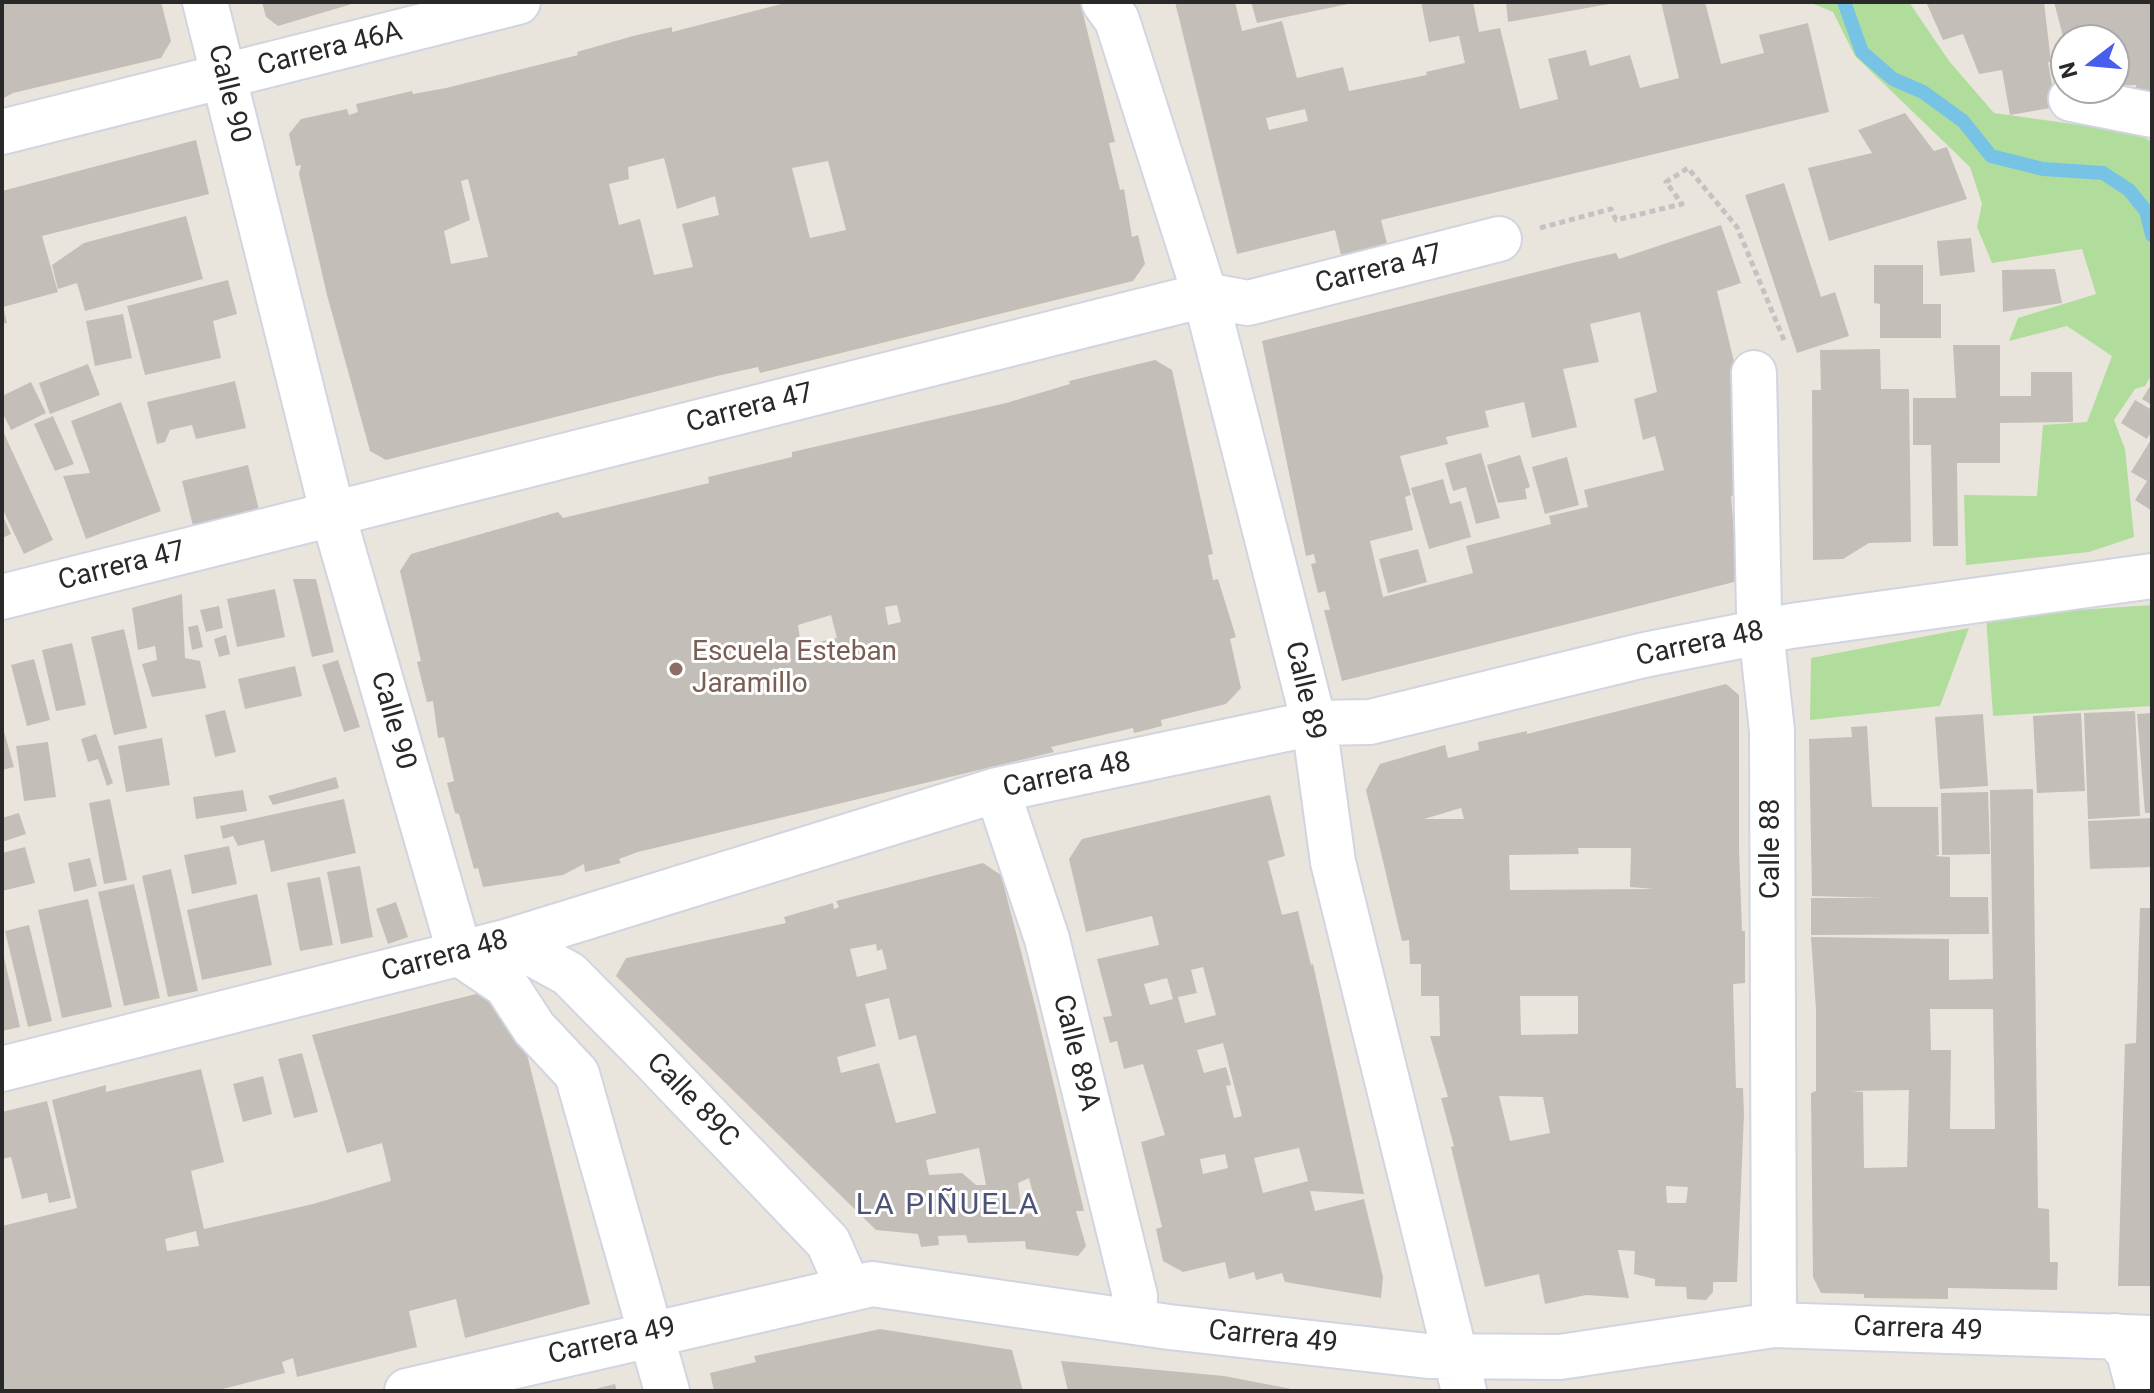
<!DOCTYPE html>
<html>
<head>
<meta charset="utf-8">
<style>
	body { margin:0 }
	#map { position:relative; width:2154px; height:1393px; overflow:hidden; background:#eae5dc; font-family:Roboto,sans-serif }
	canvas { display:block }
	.frame { position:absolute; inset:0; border:4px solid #292929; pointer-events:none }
	.north { position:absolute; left:2050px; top:24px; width:80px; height:80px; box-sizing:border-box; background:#fff; border:2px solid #a9a9a9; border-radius:50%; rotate:254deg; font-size:22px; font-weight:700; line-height:32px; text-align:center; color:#292929 }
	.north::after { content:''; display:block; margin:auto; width:28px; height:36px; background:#475fec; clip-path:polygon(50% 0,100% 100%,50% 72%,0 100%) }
</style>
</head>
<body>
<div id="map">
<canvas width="2154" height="1393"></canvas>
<div class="frame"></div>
<div class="north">N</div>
</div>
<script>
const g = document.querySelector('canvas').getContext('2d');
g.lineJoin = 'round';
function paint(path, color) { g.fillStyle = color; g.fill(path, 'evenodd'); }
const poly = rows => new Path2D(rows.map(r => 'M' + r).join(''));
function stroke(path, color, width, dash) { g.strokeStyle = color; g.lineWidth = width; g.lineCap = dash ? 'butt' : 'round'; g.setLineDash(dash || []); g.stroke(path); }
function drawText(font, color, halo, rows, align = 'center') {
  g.font = font + ' Roboto,sans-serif'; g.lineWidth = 6; g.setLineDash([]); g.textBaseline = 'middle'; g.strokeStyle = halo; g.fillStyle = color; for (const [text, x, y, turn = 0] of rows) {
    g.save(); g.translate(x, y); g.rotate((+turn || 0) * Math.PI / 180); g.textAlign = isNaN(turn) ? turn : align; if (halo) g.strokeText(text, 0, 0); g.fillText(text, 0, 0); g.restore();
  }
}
const green = poly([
	[1809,2,1909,2,1949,61,1994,113,2137,133,2152,142,2152,374,2145,386,2135,389,2114,420,2125,449,2134,537,2089,552,1966,565,1964,495,2037,496,2043,425,2087,422,2112,356,2067,326,2009,341,2018,318,2096,294,2082,249,1992,263,1977,227,1982,204,1970,167,1855,56,1833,12],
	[2152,605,2152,706,1993,716,1986,616],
	[1969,628,1940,706,1810,720,1811,658]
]);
const stream = poly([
	[1844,2,1862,52,1893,79,1923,92,1963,121,1991,156,2043,169,2103,173,2129,190,2146,211,2152,235]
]);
const building = poly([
	[2,2,161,2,171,41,161,58,13,93,2,99],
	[262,2,355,2,355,3,278,26,266,17],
	[789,2,1080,2,1115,142,1109,143,1120,190,1124,189,1132,237,1138,235,1145,264,1133,281,760,373,758,367,717,376,386,460,370,451,327,295,299,174,301,165,296,166,289,134,301,119,347,109,349,115,358,112,356,104,412,91,413,94,446,88,578,55,577,52,633,36,672,27,672,32],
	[664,158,677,209,715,196,719,215,682,224,693,267,654,275,640,219,619,225,609,184,629,179,628,167],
	[828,161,846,230,810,238,792,168],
	[468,179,488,257,451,264,444,231,470,220,461,181],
	[1175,2,1235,2,1242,31,1282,21,1297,78,1343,67,1349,91,1427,75,1426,72,1465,63,1459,36,1429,42,1421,2,1473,2,1479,32,1500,28,1520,109,1558,99,1548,59,1586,50,1590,66,1630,55,1640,88,1679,78,1661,2,1705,2,1721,64,1764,53,1759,35,1808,23,1829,112,1381,220,1389,251,1343,263,1335,230,1237,254],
	[1305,109,1308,121,1269,130,1266,118],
	[1251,2,1353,2,1353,3,1257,23],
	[1506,2,1615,2,1615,3,1508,22],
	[1926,2,2044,2,2051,62,2048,62,2056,107,2010,115,2002,70,1979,74,1963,34,1943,40],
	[2054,2,2152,2,2152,109,2135,100,2136,85,2114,86,2114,40,2064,40],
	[1905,113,1934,151,1947,147,1967,199,1829,241,1808,168,1872,153,1858,130],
	[196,140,209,194,42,236,58,292,3,307,7,323,2,324,2,191],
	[1784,183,1821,297,1835,292,1849,336,1797,353,1745,195],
	[186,216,203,279,85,311,77,283,58,289,52,265,84,243],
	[1721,225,1741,283,1717,291,1737,374,1744,493,1731,496,1738,581,1342,681,1324,610,1330,610,1325,591,1318,593,1311,564,1316,563,1314,554,1306,556,1262,341,1576,262,1616,253,1619,259],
	[1640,312,1657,392,1634,399,1643,440,1655,436,1664,470,1584,490,1588,507,1549,516,1551,524,1466,546,1473,573,1383,597,1370,541,1413,530,1405,497,1411,495,1400,456,1448,444,1446,437,1489,427,1485,411,1524,402,1532,438,1577,427,1563,369,1599,362,1590,324],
	[1971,238,1975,272,1940,276,1937,241],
	[1874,265,1923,265,1923,304,1941,304,1941,338,1880,338,1880,304,1874,303],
	[2055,269,2062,303,2003,312,2002,270],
	[228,280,237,314,213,321,221,358,145,375,127,306],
	[123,314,132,358,95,366,86,321],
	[1953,345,2000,345,2000,396,2031,396,2031,372,2072,372,2073,422,2000,423,2000,463,1957,463,1958,546,1933,546,1931,445,1913,445,1913,398,1956,398],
	[1880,349,1881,389,1909,389,1911,542,1869,543,1843,559,1813,560,1812,390,1821,390,1820,350],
	[1155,360,1172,370,1213,554,1208,555,1213,580,1218,579,1236,637,1230,639,1241,688,1226,704,1161,720,1162,726,1134,733,1133,728,1051,747,1054,752,638,852,619,859,621,863,585,872,584,864,563,875,483,887,478,868,474,869,459,814,455,813,447,783,454,781,444,737,438,738,433,701,427,702,417,662,421,661,400,571,411,554,558,512,563,518,709,483,708,477,792,457,792,452,1006,403,1070,384,1069,381],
	[897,605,901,622,888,625,885,607],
	[831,615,837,638,801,646,798,625],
	[88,364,100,395,50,414,39,383],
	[235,381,246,428,196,439,192,425,170,430,165,442,157,444,147,402],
	[31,382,46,413,11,430,2,412,2,396],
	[2152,383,2152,405,2142,399],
	[2135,400,2152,410,2152,430,2147,439,2121,423],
	[121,402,161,511,86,539,63,476,90,473,71,421],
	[53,416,74,464,55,471,34,424],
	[2,429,53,540,24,554,2,508],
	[2152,438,2152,511,2135,500,2147,481,2131,472],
	[1481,453,1500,518,1476,524,1466,487,1453,491,1445,463],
	[1520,455,1530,487,1525,489,1527,499,1498,503,1487,465],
	[1567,457,1579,505,1545,514,1532,467],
	[248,465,259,510,193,526,182,481],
	[1443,479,1450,504,1461,501,1471,537,1429,549,1411,488],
	[2,514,11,534,2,538],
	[1418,549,1427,582,1388,593,1379,559],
	[293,579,316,579,334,652,312,657],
	[275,589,285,637,237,647,227,599],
	[182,594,185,658,200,661,206,688,152,697,142,664,157,660,155,646,138,650,132,608],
	[219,606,223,628,206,632,200,610],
	[198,625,203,647,192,650,188,627],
	[124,629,147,728,114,735,91,637],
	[226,635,230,654,219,657,214,639],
	[72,643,86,705,56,711,42,650],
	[34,659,50,720,27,726,11,665],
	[338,660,360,727,344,732,322,665],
	[295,666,302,696,245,709,238,679],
	[1726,684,1739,695,1739,849,1742,931,1745,931,1745,983,1733,984,1736,1088,1743,1088,1744,1114,1737,1282,1713,1282,1713,1292,1706,1300,1687,1299,1686,1287,1655,1286,1655,1279,1634,1274,1635,1251,1618,1250,1629,1298,1586,1295,1545,1304,1539,1274,1485,1287,1451,1147,1454,1146,1441,1098,1448,1097,1430,1036,1440,1036,1439,996,1421,996,1421,964,1410,964,1409,940,1402,941,1366,790,1380,764,1445,745,1448,758,1479,750,1478,742,1527,731,1527,734],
	[1461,808,1464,819,1424,819],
	[1578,848,1631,848,1630,887,1654,889,1510,890,1509,855,1579,854],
	[1520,996,1578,996,1578,1034,1521,1035],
	[1499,1096,1543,1097,1550,1133,1510,1141],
	[1666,1186,1688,1187,1686,1203,1667,1203],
	[225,710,236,752,215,757,205,715],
	[2135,711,2140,816,2088,819,2084,713],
	[2081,713,2085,791,2037,793,2033,716],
	[2152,713,2152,813,2145,813,2137,714],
	[1983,714,1988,786,1940,789,1935,717],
	[2,724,14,767,2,770],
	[1867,726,1872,807,1938,807,1939,855,1934,856,1950,857,1950,897,1988,897,1989,934,1811,935,1811,898,1882,898,1812,896,1809,739,1852,737,1851,727],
	[96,734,113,783,107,786,98,759,88,762,81,739],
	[162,738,170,785,126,792,118,746],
	[48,742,56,797,24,801,16,746],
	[336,777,339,788,273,805,268,796],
	[2033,789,2038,1208,2049,1209,2050,1262,2058,1262,2057,1290,1948,1288,1948,1299,1864,1298,1864,1294,1821,1293,1813,1277,1811,1093,1816,1091,1816,1009,1811,937,1949,939,1949,980,1993,979,1990,790],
	[1930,1009,1993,1009,1995,1129,1950,1129,1951,1050,1931,1050],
	[1909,1090,1907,1167,1864,1168,1863,1092,1851,1091],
	[243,790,247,811,196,819,193,797],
	[1988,792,1990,854,1942,855,1941,793],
	[1270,795,1285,856,1268,861,1282,915,1298,911,1311,965,1313,964,1364,1194,1310,1191,1315,1211,1364,1199,1383,1277,1381,1298,1285,1282,1282,1273,1256,1280,1254,1272,1229,1279,1225,1262,1183,1272,1163,1261,1156,1229,1162,1227,1141,1142,1165,1135,1143,1064,1124,1069,1117,1041,1110,1043,1103,1017,1112,1016,1097,959,1159,945,1152,916,1086,932,1069,859,1082,839],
	[1203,967,1216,1015,1185,1023,1178,997,1197,993,1191,970],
	[1167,978,1173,999,1150,1005,1144,984],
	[1223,1043,1242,1116,1234,1118,1226,1086,1231,1085,1226,1067,1204,1073,1197,1050],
	[1299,1148,1308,1181,1263,1193,1254,1158],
	[1225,1154,1228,1168,1203,1174,1200,1159],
	[110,799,127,880,104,884,89,803],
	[344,799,356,853,271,872,264,840,238,846,233,836,223,839,220,826],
	[19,813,26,834,2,842,2,818],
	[2152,818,2152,867,2090,869,2088,821],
	[229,846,237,884,192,894,184,855],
	[25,847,35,883,2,891,2,853],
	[90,858,97,886,74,892,68,863],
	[983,863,1001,875,1035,1005,1084,1211,1076,1211,1086,1246,1078,1256,1026,1249,1025,1241,968,1243,966,1235,938,1236,939,1245,921,1247,918,1234,876,1230,616,976,626,958,786,923,784,917,833,903,834,909,839,907,836,901],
	[876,944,877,951,882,949,887,969,857,977,850,949],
	[889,998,899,1040,916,1035,936,1113,896,1123,879,1063,841,1073,837,1057,876,1046,865,1004],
	[979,1148,986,1185,976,1185,962,1173,929,1175,926,1160],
	[1029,1178,1038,1213,1022,1214,1018,1183],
	[360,866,373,937,341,944,327,872],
	[171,869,198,991,168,997,142,876],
	[320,877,333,945,300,951,287,883],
	[134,884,160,998,124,1006,98,892],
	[257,894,272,965,202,980,187,910],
	[88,899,112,1007,62,1018,38,910],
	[396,902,408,937,388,944,376,909],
	[2140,908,2152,908,2152,1286,2118,1286,2125,1044,2136,1043],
	[29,925,52,1021,28,1027,5,931],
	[3,953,20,1027,2,1031,2,954],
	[492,990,514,1003,590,1304,465,1338,456,1299,409,1311,417,1347,297,1377,293,1358,282,1362,285,1373,215,1391,2,1391,2,1226,77,1208,52,1100,106,1085,106,1092,201,1069,224,1162,191,1171,204,1229,313,1204,391,1181,382,1143,347,1153,312,1035],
	[196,1231,199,1246,167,1251,165,1239],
	[302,1053,318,1112,294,1118,278,1059],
	[263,1076,272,1114,243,1122,233,1084],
	[47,1101,71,1198,49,1203,47,1193,22,1199,11,1157,2,1159,2,1112],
	[880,1329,1012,1350,1023,1391,714,1391,710,1373,756,1362,754,1356],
	[1061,1361,1224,1376,1302,1391,1068,1391],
	[615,1384,617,1391,591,1391,591,1390]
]);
const path = poly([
	[1540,228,1611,209,1616,220,1682,204,1666,182,1688,168,1737,227,1784,340]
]);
const minor = poly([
	[205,2,333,515,460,954,506,985,534,1028,577,1074,667,1391],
	[1104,2,1117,20,1205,295,1314,723,1333,862,1464,1391],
	[2071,99,2152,115],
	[2,132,518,2],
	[1754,373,1759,612,1772,731,1774,1325],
	[2,597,1205,295,1248,303,1499,239],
	[997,790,1047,939,1135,1296,1134,1319],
	[509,941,569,974,646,1052,828,1242,848,1287],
	[2,1069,509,941,997,790,1314,723,1370,722,1644,655,1791,626,2152,576],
	[2115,1336,2129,1353,2139,1391],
	[407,1391,872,1284,1169,1327,1428,1356,1560,1357,1774,1325,2152,1338]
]);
const markers = [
	[676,669,8,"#8d6e63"]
];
const streetNames = [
	["Carrera 46A",330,50,-14],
	["Calle 90",228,94,76],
	["Carrera 47",1379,270,-14],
	["Carrera 47",750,409,-14],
	["Carrera 47",122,567,-14],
	["Carrera 48",1700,645,-12],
	["Calle 89",1304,691,77],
	["Calle 90",392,721,74],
	["Carrera 48",1067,776,-12],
	["Calle 88",1772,849,-90],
	["Carrera 48",445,957,-15],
	["Calle 89A",1075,1053,76],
	["Calle 89C",692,1101,46],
	["Carrera 49",1918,1330,2],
	["Carrera 49",1273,1338,6],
	["Carrera 49",612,1342,-13]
];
const educationNames = [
	["Escuela Esteban",692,653],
	["Jaramillo",692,685]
];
const neighbourhoodNames = [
	["LA PIÑUELA",948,1206]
];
paint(green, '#b0dd9c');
stroke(stream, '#76c3e5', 14);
paint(building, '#c3beb8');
stroke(minor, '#d1d4e1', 48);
stroke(path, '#c3c3c3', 5, [6, 4]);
stroke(minor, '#fff', 44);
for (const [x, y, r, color] of markers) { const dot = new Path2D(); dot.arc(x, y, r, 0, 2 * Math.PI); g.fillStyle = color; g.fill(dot); stroke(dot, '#fff', 3); }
drawText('28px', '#292929', '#fff', streetNames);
drawText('28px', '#785e54', '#fff', educationNames, 'left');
g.letterSpacing = '2px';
drawText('30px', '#4d5376', '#fff', neighbourhoodNames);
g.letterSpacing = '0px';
</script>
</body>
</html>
